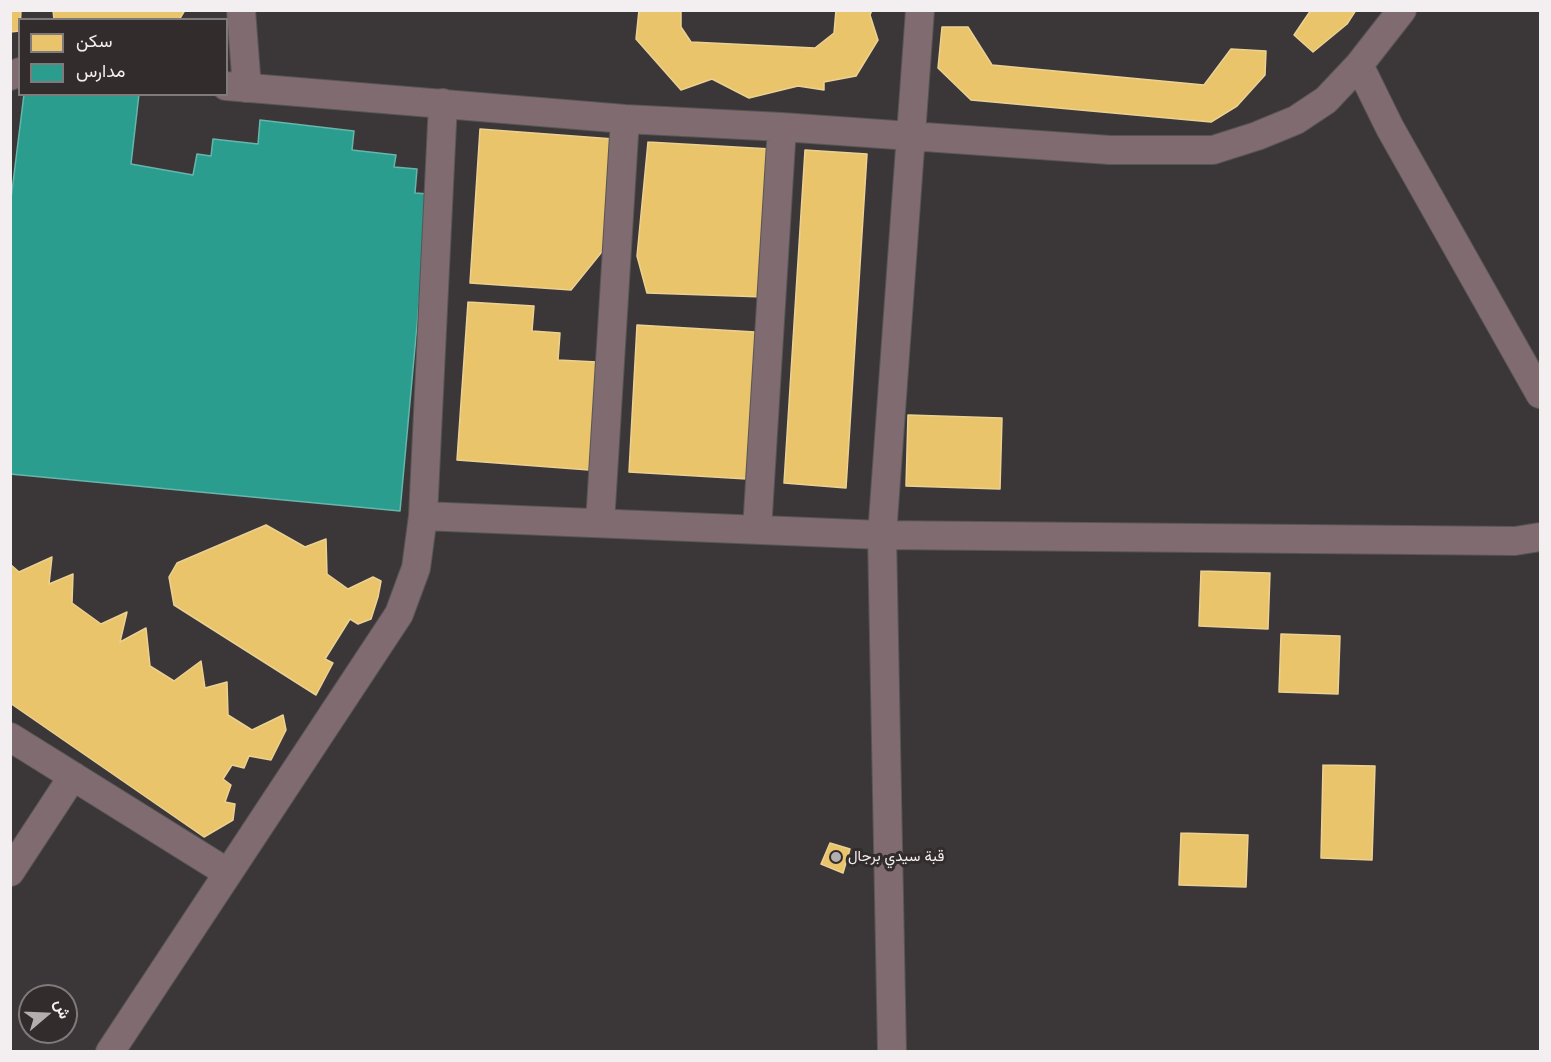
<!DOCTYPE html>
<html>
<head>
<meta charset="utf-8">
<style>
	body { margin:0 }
	#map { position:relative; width:1551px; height:1062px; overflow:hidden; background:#3b3738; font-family:"PT Sans",Vazirmatn,sans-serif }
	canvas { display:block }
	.frame { position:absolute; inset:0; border:12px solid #f3eff0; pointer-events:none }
	.legend { position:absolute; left:18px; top:18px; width:210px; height:78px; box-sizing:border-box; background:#322c2d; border:2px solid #7f7a7b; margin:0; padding:8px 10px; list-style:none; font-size:18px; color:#f3eff0 }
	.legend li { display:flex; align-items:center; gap:12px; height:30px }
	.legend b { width:30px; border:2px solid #7f7a7b }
	.north { position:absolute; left:18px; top:984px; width:60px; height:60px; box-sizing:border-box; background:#322c2d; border:2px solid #7f7a7b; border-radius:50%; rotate:71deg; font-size:16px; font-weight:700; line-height:24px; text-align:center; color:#f3eff0 }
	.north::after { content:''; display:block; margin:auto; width:21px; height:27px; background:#b3afb0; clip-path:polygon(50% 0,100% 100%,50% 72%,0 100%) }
</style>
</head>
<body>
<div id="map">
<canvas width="1551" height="1062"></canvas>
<div class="frame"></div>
<ul class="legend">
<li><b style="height:16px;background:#e9c46a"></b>سكن</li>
<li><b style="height:16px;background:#2a9d8f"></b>مدارس</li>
</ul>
<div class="north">ش</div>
</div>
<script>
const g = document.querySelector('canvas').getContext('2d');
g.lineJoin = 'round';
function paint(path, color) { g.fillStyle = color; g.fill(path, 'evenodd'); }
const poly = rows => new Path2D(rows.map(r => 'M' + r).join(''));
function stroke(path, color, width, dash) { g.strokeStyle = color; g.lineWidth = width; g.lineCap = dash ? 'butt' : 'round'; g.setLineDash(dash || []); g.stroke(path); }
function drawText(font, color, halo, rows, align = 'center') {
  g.font = font + ' "PT Sans",Vazirmatn,sans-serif'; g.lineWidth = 6; g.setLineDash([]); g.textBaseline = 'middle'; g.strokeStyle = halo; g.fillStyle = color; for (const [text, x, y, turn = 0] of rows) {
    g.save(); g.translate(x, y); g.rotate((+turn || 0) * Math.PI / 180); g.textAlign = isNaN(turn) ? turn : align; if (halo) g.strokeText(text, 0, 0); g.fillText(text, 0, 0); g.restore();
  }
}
const homes = poly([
	[10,10,21,10,20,31,10,32,10,10],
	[53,10,185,10,179,20,54,20,53,10],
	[639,10,681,10,681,27,691,42,815,48,834,33,836,10,872,10,870,15,878,40,856,76,824,82,824,90,798,86,749,98,712,79,681,90,636,39,639,10],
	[1311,10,1356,10,1347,24,1313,52,1294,35,1311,10],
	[942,27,968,27,992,65,1204,85,1231,49,1266,51,1265,75,1237,106,1211,122,971,100,938,68,942,27],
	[480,129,614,139,609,243,571,290,470,283,480,129],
	[648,142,771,149,764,297,647,293,637,256,648,142],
	[805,150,867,154,846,488,784,483,805,150],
	[468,302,534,306,532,331,560,333,558,360,597,362,589,470,457,460,468,302],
	[637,325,755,332,747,479,629,472,637,325],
	[908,415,1002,418,1000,489,906,486,908,415],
	[266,525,305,547,326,539,327,574,348,589,373,577,381,581,378,597,371,619,358,624,350,619,325,659,333,663,316,695,174,605,169,577,177,563,266,525],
	[52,557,49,584,73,574,72,603,101,624,127,612,120,642,146,628,150,666,174,681,201,661,205,688,227,682,228,715,252,730,283,715,286,730,271,760,249,756,244,768,232,765,223,779,231,785,225,802,235,804,233,820,204,837,10,703,10,564,19,572,52,557],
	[1201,571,1270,573,1268,629,1199,626,1201,571],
	[1281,634,1340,636,1338,694,1279,692,1281,634],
	[1323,765,1375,766,1372,860,1321,858,1323,765],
	[1181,833,1248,835,1246,887,1179,885,1181,833],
	[830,843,850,849,843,873,821,864,830,843]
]);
const schools = poly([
	[24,94,139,94,131,164,193,175,197,154,211,156,213,139,258,144,260,120,354,131,352,150,396,155,394,167,417,169,415,193,429,194,400,511,10,474,10,207,24,94]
]);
const minor = poly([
	[241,10,247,88],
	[1359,65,1390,128,1540,394],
	[10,76,20,72],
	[226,86,625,119,782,127,1110,150,1213,150,1257,136,1296,120,1326,100,1359,65,1402,10],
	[423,516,882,535,1515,541,1540,537],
	[600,523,625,119],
	[757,530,782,127],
	[10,737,228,873],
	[10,872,73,776],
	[110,1052,399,614,416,568,423,516,443,103],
	[892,1052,882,535,920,10]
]);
const markers = [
	[836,857,6,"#b3afb0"]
];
const poiNames = [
	["قبة سيدي برجال",848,857]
];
paint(homes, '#e9c46a');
stroke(homes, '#ecd192', 1.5);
paint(schools, '#2a9d8f');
stroke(schools, '#66b6ac', 1.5);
stroke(minor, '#585555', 30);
stroke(minor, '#7f6b70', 28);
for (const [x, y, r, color] of markers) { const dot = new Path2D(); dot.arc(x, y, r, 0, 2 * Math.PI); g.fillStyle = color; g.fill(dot); stroke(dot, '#322c2d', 2); }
drawText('15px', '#f3eff0', '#322c2d', poiNames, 'left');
</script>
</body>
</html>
